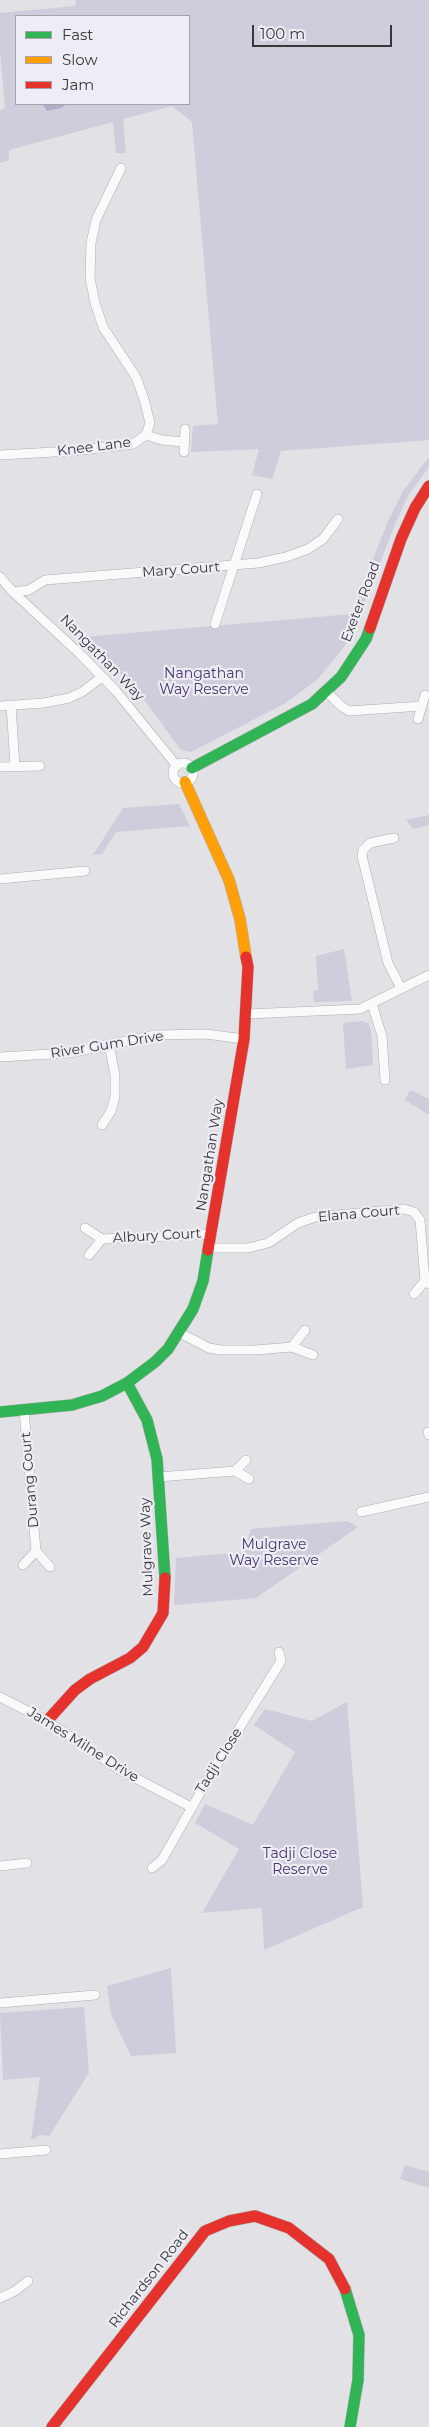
<!DOCTYPE html>
<html>
<head>
<meta charset="utf-8">
<style>
	body { margin:0 }
	#map { position:relative; width:429px; height:2427px; overflow:hidden; background:#e2e1e5; font-family:Montserrat,sans-serif }
	canvas { display:block }
	.legend { position:absolute; left:15px; top:15px; width:175px; height:90px; box-sizing:border-box; background:#eeecf4; border:1px solid #a5a4aa; margin:0; padding:6px 9px; list-style:none; font-size:15px; color:#37373a }
	.legend li { display:flex; align-items:center; gap:10px; height:25px }
	.legend b { width:25px; border:1px solid #a5a4aa }
	.scale { position:absolute; left:252px; top:25px; width:140px; height:22px; box-sizing:border-box; border:2px solid #37373a; border-top:0; padding-left:6px; font-size:15px; line-height:18px; white-space:nowrap; color:#37373a; -webkit-text-stroke:4px #eeecf4; paint-order:stroke }
</style>
</head>
<body>
<div id="map">
<canvas width="429" height="2427"></canvas>
<ul class="legend">
<li><b style="height:6px;background:#30b455"></b>Fast</li>
<li><b style="height:6px;background:#ff9f0a"></b>Slow</li>
<li><b style="height:6px;background:#e5322d"></b>Jam</li>
</ul>
<div class="scale">100 m</div>
</div>
<script>
const g = document.querySelector('canvas').getContext('2d');
g.lineJoin = 'round';
function paint(path, color) { g.fillStyle = color; g.fill(path, 'evenodd'); }
const poly = rows => new Path2D(rows.map(r => 'M' + r).join(''));
function stroke(path, color, width, dash) { g.strokeStyle = color; g.lineWidth = width; g.lineCap = dash ? 'butt' : 'round'; g.setLineDash(dash || []); g.stroke(path); }
function drawText(font, color, halo, rows, align = 'center') {
  g.font = font + ' Montserrat,sans-serif'; g.lineWidth = 4.5; g.setLineDash([]); g.textBaseline = 'middle'; g.strokeStyle = halo; g.fillStyle = color; for (const [text, x, y, turn = 0] of rows) {
    g.save(); g.translate(x, y); g.rotate((+turn || 0) * Math.PI / 180); g.textAlign = isNaN(turn) ? turn : align; if (halo) g.strokeText(text, 0, 0); g.fillText(text, 0, 0); g.restore();
  }
}
const green = poly([
	[76,0,429,0,429,440,281,451,272,479,252,475,259,449,191,452,193,426,218,424,192,122,172,106,123,119,126,153,116,153,113,122,9,150,9,160,0,163,0,111,5,108,0,50,0,13,75,6],
	[16,16,189,16,189,104,16,104],
	[429,457,429,467,409,494,395,524,360,614,344,647,317,680,284,704,191,752,181,750,137,690,84,637,352,614,388,521,403,491],
	[179,804,190,826,116,832,102,854,93,855,123,808],
	[429,815,429,825,413,829,406,820],
	[344,949,352,1001,314,1002,313,991,318,990,316,956],
	[362,1021,368,1023,371,1030,373,1065,346,1069,343,1023],
	[410,1090,429,1099,429,1115,405,1100],
	[347,1521,358,1527,256,1598,174,1605,176,1558,244,1552,251,1529],
	[347,1702,363,1907,264,1950,262,1908,202,1913,239,1849,195,1823,205,1804,253,1825,295,1752,254,1725,265,1709,312,1721],
	[171,1968,176,2053,131,2056,111,2014,107,1986],
	[84,2007,89,2073,49,2136,40,2135,31,2140,40,2077,3,2080,0,2013],
	[405,2165,429,2172,429,2188,400,2179]
]);
const water = poly([
	[42,104,66,104,61,108,47,111]
]);
const street = poly([
	[121,168,96,220,91,243,90,278,95,303,103,327,136,377,144,399,150,423,146,435],
	[184,452,185,429],
	[0,455,72,451,133,444,146,435,162,440,184,442],
	[0,577,13,592,80,654,116,691,177,766],
	[13,592,29,590,45,580,258,563,286,557,308,549,323,539,338,519],
	[215,624,257,494],
	[327,692,341,706,349,711,422,706],
	[11,705,15,766],
	[0,706,44,703,69,698,82,692,102,677],
	[418,719,425,695],
	'173 773a10 10 0 1 1 20 0a10 10 0 1 1-20 0Z',
	[0,767,40,766],
	[394,838,370,843,363,850,362,856,388,963,401,988],
	[0,879,85,871],
	[372,1004,382,1036,385,1080],
	[247,1014,360,1009,429,975],
	[0,1057,69,1053,155,1035,206,1034,244,1039],
	[102,1125,111,1111,115,1097,115,1075,109,1044],
	[85,1228,102,1239,89,1255],
	[102,1239,212,1234],
	[209,1248,248,1248,268,1243,298,1223,315,1217,404,1209,414,1212,420,1220,425,1281],
	[414,1294,425,1281,429,1284],
	[305,1330,292,1347,313,1355],
	[180,1333,209,1348,221,1350,255,1350,292,1347],
	[24,1410,36,1551],
	[428,1432,429,1435],
	[246,1460,235,1471,249,1479],
	[158,1477,235,1471],
	[361,1512,429,1497],
	[23,1565,36,1551,50,1567],
	[0,1697,47,1721,120,1770,191,1807],
	[0,1866,27,1863],
	[152,1868,162,1860,212,1772,281,1661,279,1652],
	[0,2003,95,1995],
	[0,2154,46,2150],
	[0,2298,15,2291,28,2281]
]);
const fast = poly([
	[192,768,312,704,341,677,366,639,370,628],
	[127,1383,147,1420,157,1459,165,1578],
	[0,1412,72,1405,102,1396,127,1383,155,1362,168,1349,193,1309,203,1281,208,1250],
	[345,2289,359,2335,358,2380,350,2427]
]);
const slow = poly([
	[185,782,229,880,240,919,246,957]
]);
const jam = poly([
	[370,628,401,539,415,508,429,486],
	[208,1250,244,1039,248,967,246,957],
	[47,1721,75,1690,90,1679,130,1658,143,1647,163,1613,165,1578],
	[52,2427,205,2231,229,2221,255,2216,289,2228,329,2259,345,2289]
]);
const streetNames = [
	["Knee Lane",94,447,-7],
	["Mary Court",181,570,-4],
	["Exeter Road",361,602,-69],
	["Nangathan Way",102,658,46],
	["River Gum Drive",107,1045,-9],
	["Nangathan Way",210,1155,-81],
	["Elana Court",359,1214,-5],
	["Albury Court",157,1236,-3],
	["Durang Court",30,1480,-95],
	["Mulgrave Way",147,1547,-92],
	["James Milne Drive",83,1745,32],
	["Tadji Close",219,1761,-58],
	["Richardson Road",149,2279,-52]
];
const parkNames = [
	["Nangathan",204,674],
	["Way Reserve",204,690],
	["Mulgrave",274,1545],
	["Way Reserve",274,1561],
	["Tadji Close",300,1854],
	["Reserve",300,1870]
];
paint(green, '#cfccdb');
paint(water, '#b3abc8');
stroke(street, '#aeadb0', 10);
stroke(fast, '#aeadb0', 12);
stroke(slow, '#aeadb0', 12);
stroke(jam, '#aeadb0', 12);
stroke(street, '#fbfafb', 9);
stroke(fast, '#30b455', 11);
stroke(slow, '#ff9f0a', 11);
stroke(jam, '#e5322d', 11);
drawText('14px', '#37373a', '#eeecf4', streetNames);
drawText('14px', '#47366a', '#eeecf4', parkNames);
</script>
</body>
</html>
